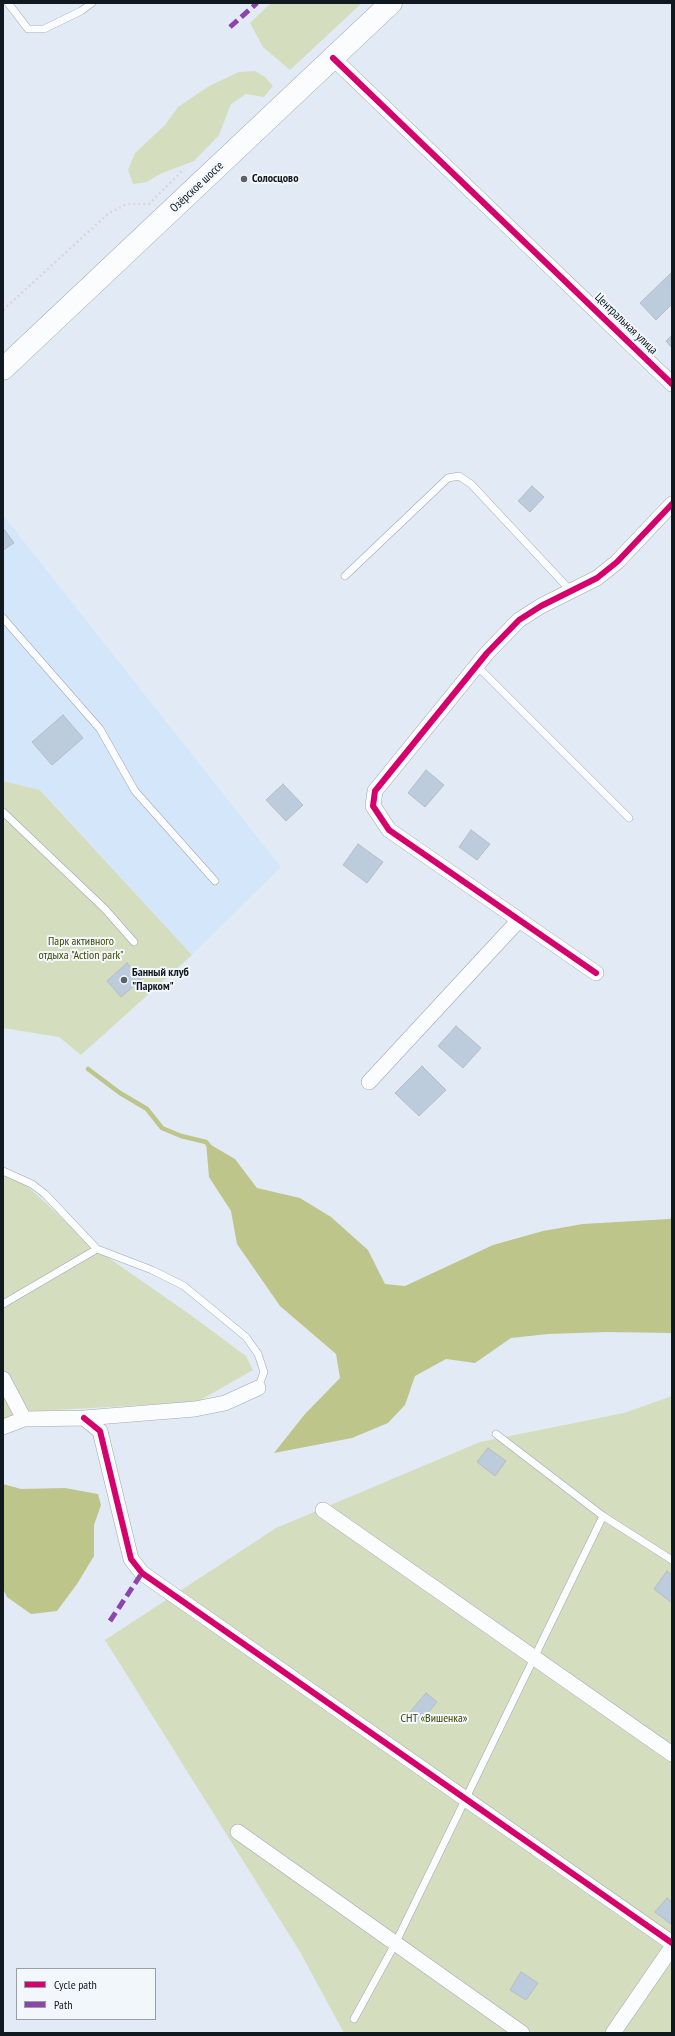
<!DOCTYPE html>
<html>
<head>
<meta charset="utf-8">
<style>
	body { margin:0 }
	#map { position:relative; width:675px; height:2036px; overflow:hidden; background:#e2ebf5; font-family:"PT Sans Narrow",sans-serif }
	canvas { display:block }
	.frame { position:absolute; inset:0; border:4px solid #101820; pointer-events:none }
	.legend { position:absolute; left:16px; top:1968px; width:140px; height:52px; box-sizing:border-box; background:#f2f7fb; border:1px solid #989ea3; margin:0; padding:5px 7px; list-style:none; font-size:12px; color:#101820 }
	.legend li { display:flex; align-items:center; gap:8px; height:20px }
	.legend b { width:20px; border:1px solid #989ea3 }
</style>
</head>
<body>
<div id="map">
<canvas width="675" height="2036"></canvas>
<div class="frame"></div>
<ul class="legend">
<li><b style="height:5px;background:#d6006c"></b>Cycle path</li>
<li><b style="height:5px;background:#8e44ad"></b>Path</li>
</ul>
</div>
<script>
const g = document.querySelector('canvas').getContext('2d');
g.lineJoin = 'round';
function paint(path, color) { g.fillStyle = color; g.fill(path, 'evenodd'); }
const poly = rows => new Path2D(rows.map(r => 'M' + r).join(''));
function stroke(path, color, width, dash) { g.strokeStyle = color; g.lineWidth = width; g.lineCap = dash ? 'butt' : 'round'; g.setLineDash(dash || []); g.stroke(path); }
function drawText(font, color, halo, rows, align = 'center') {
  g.font = font + ' "PT Sans Narrow",sans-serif'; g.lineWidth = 4; g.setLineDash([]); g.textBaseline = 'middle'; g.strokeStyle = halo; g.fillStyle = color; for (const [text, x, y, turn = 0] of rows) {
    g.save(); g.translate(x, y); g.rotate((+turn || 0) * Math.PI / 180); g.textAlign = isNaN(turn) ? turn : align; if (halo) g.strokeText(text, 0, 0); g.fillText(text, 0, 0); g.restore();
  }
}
const built = poly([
	[3,515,281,867,192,955,41,790,3,781]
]);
const green = poly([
	[271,3,362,3,290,70,263,47,250,23],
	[255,71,265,77,273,86,264,97,246,94,231,104,219,135,194,161,160,174,147,182,133,184,128,170,135,153,165,125,178,107,209,86,239,72],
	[3,781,40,790,192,955,81,1055,59,1037,3,1028],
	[3,1168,24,1183,96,1249,192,1316,246,1356,253,1370,197,1402,21,1412,3,1420],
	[672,1396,672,2033,344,2033,300,1952,105,1640,276,1528,480,1442,624,1413]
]);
const water = poly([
	[206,1142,235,1159,257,1188,300,1198,331,1217,368,1250,385,1284,405,1286,493,1245,543,1231,583,1224,669,1219,672,1218,672,1333,606,1332,548,1334,511,1338,475,1363,446,1359,415,1376,405,1405,388,1423,352,1438,274,1453,305,1414,340,1378,336,1354,280,1306,237,1244,231,1211,209,1177],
	[3,1484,21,1489,65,1488,98,1494,101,1505,94,1525,94,1556,77,1584,57,1611,31,1614,7,1597,3,1589]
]);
const stream = poly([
	[88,1069,120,1093,147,1109,162,1128,181,1136,206,1142,210,1147]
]);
const building = poly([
	[671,273,672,304,656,320,640,303,671,273],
	[672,335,672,348,666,341,672,335],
	[532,486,544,497,530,512,518,501,532,486],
	[3,528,14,543,3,550,3,528],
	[63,715,83,738,52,765,32,742,63,715],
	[426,770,444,785,425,807,408,793,426,770],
	[283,784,303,805,286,821,266,800,283,784],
	[471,830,490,844,477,860,459,847,471,830],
	[358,844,383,862,367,883,343,865,358,844],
	[127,963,141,980,121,997,107,981,127,963],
	[456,1026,481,1048,463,1068,438,1046,456,1026],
	[422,1066,446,1090,419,1116,395,1093,422,1066],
	[488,1448,506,1461,495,1476,477,1462,488,1448],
	[667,1571,672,1575,672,1603,654,1589,667,1571],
	[426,1693,437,1702,421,1721,410,1712,426,1693],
	[667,1898,672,1902,672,1925,655,1912,667,1898],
	[521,1972,538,1983,526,2000,510,1990,521,1972]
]);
const path = poly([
	[3,310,109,213,127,204,149,204,184,169]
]);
const lane = poly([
	[8,3,28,29,44,29,81,11,92,3],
	[345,576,448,478,459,476,471,484,571,591],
	[3,618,100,729,135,791,215,881],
	[477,666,629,818],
	[3,812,105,909,134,942],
	[3,1171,32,1184,45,1194,97,1249,152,1270,184,1286,246,1337,258,1354,264,1372,258,1388],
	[3,1304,97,1249],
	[496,1434,603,1516,672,1560],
	[354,2019,395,1944,603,1516]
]);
const street = poly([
	[333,58,672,384],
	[596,973,389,830,373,806,375,791,487,653,519,620,541,606,597,578,617,562,672,504],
	[369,1082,519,920],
	[3,1379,24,1419],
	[84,1418,100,1431,131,1559,142,1573,672,1943],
	[3,1427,24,1419,84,1418,195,1409,225,1403,258,1388],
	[323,1510,672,1754],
	[238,1832,522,2033],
	[613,2033,672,1947]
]);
const primary = poly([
	[3,369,391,3]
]);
const quiet = poly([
	[230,27,257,3],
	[110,1621,142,1573]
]);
const cycleway = poly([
	[333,58,672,384],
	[596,973,389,830,373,806,375,791,487,653,519,620,541,606,597,578,617,562,672,504],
	[84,1418,100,1431,131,1559,142,1573,672,1943]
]);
const markers = [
	[244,179,4,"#5a626b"],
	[124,980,4,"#5a626b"]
];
const poiNames = [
	["Солосцово",252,179],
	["Банный клуб",132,973],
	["\"Парком\"",132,987]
];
const streetNames = [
	["Озёрское шоссе",197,187,-43],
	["Центральная улица",626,324,44]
];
const parkNames = [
	["Парк активного",81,942],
	["отдыха \"Action park\"",81,956],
	["СНТ «Вишенка»",434,1719]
];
paint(built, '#d4e7fa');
paint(green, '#d5ddbf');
paint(water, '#bdc58b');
stroke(stream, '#bdc58b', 4.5);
paint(building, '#bcccdd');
stroke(building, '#b5bdc5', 1);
stroke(lane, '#9fa7b0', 8);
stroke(street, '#9fa7b0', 16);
stroke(primary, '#9fa7b0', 23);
stroke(path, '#d6d8dc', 2.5, [2, 3]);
stroke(lane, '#fbfcfe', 7);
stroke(street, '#fbfcfe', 15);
stroke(primary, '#fbfcfe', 22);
stroke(quiet, '#8e44ad', 5, [10, 5]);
stroke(cycleway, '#d6006c', 6);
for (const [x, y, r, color] of markers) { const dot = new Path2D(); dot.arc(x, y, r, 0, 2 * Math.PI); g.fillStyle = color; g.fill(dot); stroke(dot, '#f2f7fb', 1.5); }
drawText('bold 12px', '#101820', '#f2f7fb', poiNames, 'left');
drawText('12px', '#101820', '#f2f7fb', streetNames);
drawText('12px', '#454902', '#f2f7fb', parkNames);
</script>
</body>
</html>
